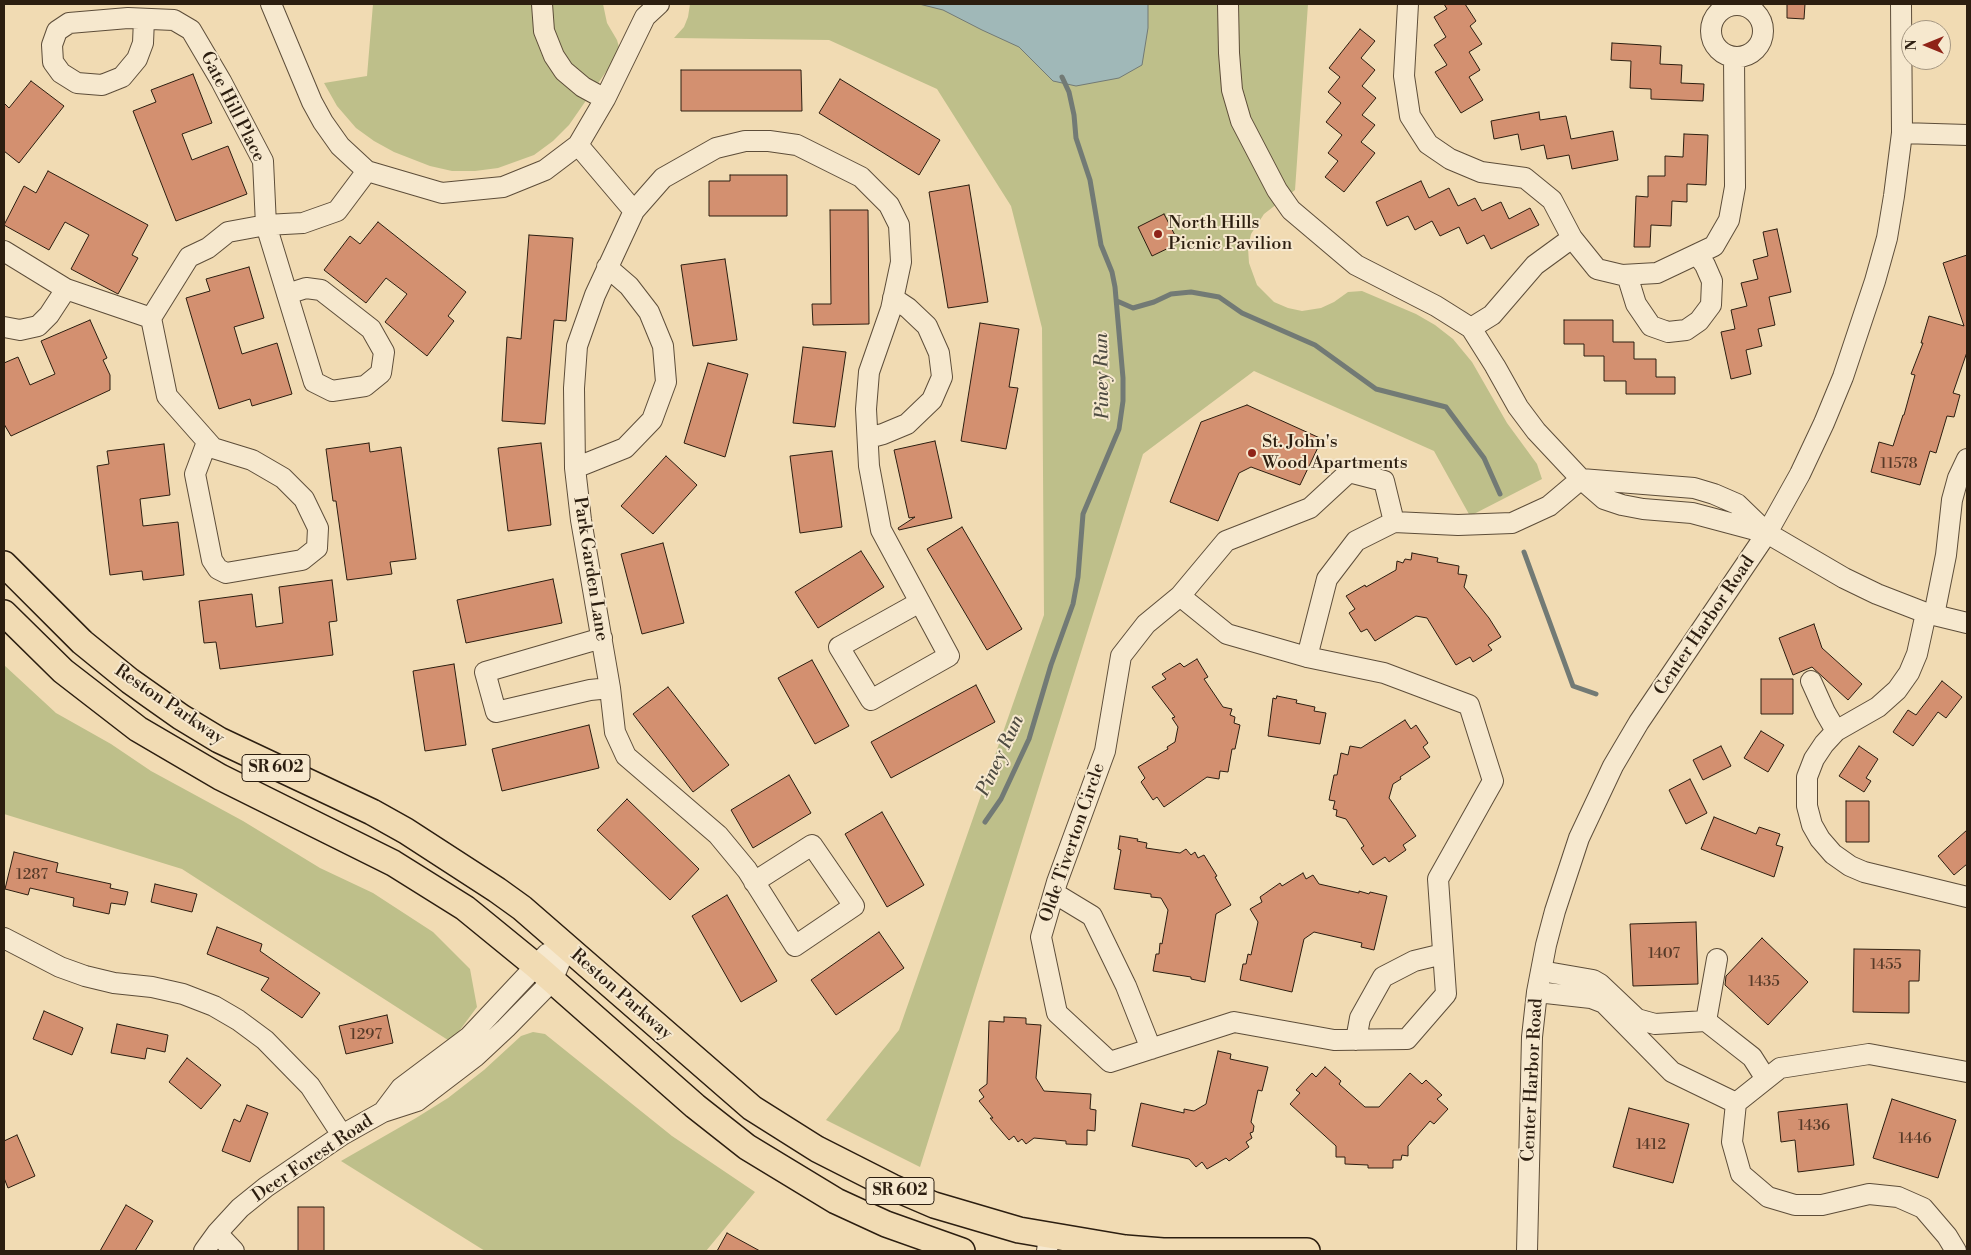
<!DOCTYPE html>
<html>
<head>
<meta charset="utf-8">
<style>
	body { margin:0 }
	#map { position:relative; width:1971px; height:1255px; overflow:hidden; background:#f1dbb3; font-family:"Libre Bodoni",serif }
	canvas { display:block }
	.frame { position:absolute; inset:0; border:5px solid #2c1e10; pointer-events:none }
	.north { position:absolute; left:1901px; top:20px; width:50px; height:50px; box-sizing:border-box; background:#f6e8ce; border:1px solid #a59782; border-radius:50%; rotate:270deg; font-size:14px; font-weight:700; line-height:20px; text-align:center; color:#2c1e10 }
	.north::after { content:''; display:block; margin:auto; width:18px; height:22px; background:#8f2418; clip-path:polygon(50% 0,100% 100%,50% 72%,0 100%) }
</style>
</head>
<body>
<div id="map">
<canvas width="1971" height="1255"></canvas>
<div class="frame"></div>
<div class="north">N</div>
</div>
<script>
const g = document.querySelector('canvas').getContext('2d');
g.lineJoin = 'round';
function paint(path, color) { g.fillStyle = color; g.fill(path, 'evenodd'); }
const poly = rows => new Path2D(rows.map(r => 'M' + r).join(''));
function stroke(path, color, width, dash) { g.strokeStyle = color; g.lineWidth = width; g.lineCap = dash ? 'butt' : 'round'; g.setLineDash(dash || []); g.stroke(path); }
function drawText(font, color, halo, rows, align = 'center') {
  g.font = font + ' "Libre Bodoni",serif'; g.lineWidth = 4; g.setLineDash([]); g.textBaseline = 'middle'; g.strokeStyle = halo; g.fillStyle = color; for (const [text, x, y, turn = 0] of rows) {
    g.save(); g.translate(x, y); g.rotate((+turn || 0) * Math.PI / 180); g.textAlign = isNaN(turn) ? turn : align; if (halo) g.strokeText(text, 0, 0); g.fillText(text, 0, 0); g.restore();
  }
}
const green = poly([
	[373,4,603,4,607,23,617,40,619,47,617,56,569,125,553,141,534,155,498,168,475,171,452,171,430,166,394,152,374,141,356,128,337,106,324,83,367,76],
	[690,4,1308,4,1295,190,1264,214,1251,234,1248,248,1249,263,1257,285,1274,302,1288,308,1302,311,1321,308,1334,302,1348,292,1362,291,1416,314,1435,325,1453,339,1472,362,1507,423,1537,464,1542,479,1470,516,1434,451,1254,371,1143,454,920,1167,826,1120,899,1030,1044,615,1042,328,1011,206,937,89,829,40,674,38,684,27,688,17],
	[4,665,56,713,111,744,151,771,243,821,320,868,373,893,433,932,470,969,477,1007,451,1042,182,869,4,814],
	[533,1032,545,1034,672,1136,755,1192,706,1251,485,1251,341,1161,416,1118,448,1098,484,1070,521,1036]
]);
const water = poly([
	[919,4,1148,4,1148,28,1142,65,1119,78,1076,86,1053,81,1019,47,982,30,943,10,919,4]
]);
const stream = poly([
	[1117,301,1133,308,1154,302,1171,294,1191,292,1219,297,1242,313,1315,345,1376,389,1446,407,1484,458,1500,494],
	[1524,552,1573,686,1596,694],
	[985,822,1001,799,1029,739,1051,665,1073,604,1078,577,1083,514,1119,429,1123,401,1123,378,1115,287,1112,272,1101,245,1090,180,1076,138,1074,115,1069,92,1062,77]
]);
const building = poly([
	[1444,4,1465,4,1476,21,1470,26,1482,44,1469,52,1480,70,1469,77,1483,100,1461,113,1435,72,1447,65,1434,45,1446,37,1434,17,1447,9,1444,4],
	[1787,4,1805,4,1804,19,1787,18,1787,4],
	[1360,29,1375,41,1361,58,1375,70,1362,86,1376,98,1362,115,1375,125,1361,142,1375,153,1344,192,1325,177,1338,161,1328,153,1342,135,1326,122,1341,103,1328,92,1340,77,1329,68,1360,29],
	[1612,43,1661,46,1660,64,1682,65,1681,83,1704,84,1703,101,1651,99,1651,89,1630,88,1631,61,1611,60,1612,43],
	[681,70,801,70,802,111,681,111,681,70],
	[193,74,212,123,182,134,192,160,228,146,247,194,176,221,133,111,156,102,151,90,193,74],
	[840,79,940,140,919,175,819,113,840,79],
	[31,81,64,106,19,163,4,151,4,103,9,108,31,81],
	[1539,112,1540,120,1566,116,1571,139,1613,131,1618,160,1572,169,1569,155,1547,159,1544,145,1521,150,1518,134,1494,139,1491,121,1539,112],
	[1684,134,1708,135,1706,185,1687,184,1687,202,1672,201,1671,226,1651,225,1650,247,1634,247,1636,196,1648,197,1648,176,1665,176,1665,156,1683,157,1684,134],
	[48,171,148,225,132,255,138,258,118,294,71,269,89,235,65,222,49,250,4,225,24,186,36,193,48,171],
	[730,175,787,175,787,216,709,216,709,181,730,181,730,175],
	[1421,181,1429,198,1449,188,1458,206,1475,198,1482,211,1501,202,1509,219,1530,208,1539,225,1491,249,1484,235,1467,244,1459,227,1440,236,1432,221,1415,230,1408,216,1387,226,1376,202,1421,181],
	[969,185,988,302,948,308,929,192,969,185],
	[830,210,868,210,869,324,813,325,812,304,831,304,830,210],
	[1164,214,1179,243,1152,256,1138,227,1164,214],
	[378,222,466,292,448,316,454,321,427,356,385,322,407,294,386,278,366,303,324,270,350,236,360,244,378,222],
	[1777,229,1791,292,1769,297,1775,325,1758,329,1762,346,1746,350,1751,374,1731,379,1721,332,1735,329,1731,310,1747,306,1741,283,1758,279,1753,260,1768,256,1763,232,1777,229],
	[529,235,573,238,566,321,554,320,545,424,502,421,507,337,521,339,529,235],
	[1967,255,1967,352,1953,393,1960,395,1954,417,1947,416,1936,453,1930,451,1920,485,1871,472,1879,442,1893,446,1903,415,1904,415,1915,375,1911,374,1923,343,1921,343,1929,316,1964,326,1943,263,1967,255],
	[725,259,737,340,693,346,681,265,725,259],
	[249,267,264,318,234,327,242,354,277,343,292,394,252,406,250,399,219,409,186,298,210,291,206,279,249,267],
	[90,320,107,358,103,360,110,375,110,390,11,436,4,424,4,363,18,357,30,385,55,374,41,341,90,320],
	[1564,320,1613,320,1613,342,1634,342,1634,359,1656,359,1656,377,1675,377,1675,394,1626,394,1626,381,1604,381,1604,356,1584,356,1584,344,1564,344,1564,320],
	[980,323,1019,329,1009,387,1018,388,1006,449,961,441,980,323],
	[803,347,846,352,835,427,793,423,803,347],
	[708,363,748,374,725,457,684,443,708,363],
	[1247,405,1322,439,1300,485,1251,467,1239,473,1218,521,1170,502,1201,422,1247,405],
	[935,441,952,518,899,530,898,528,915,517,909,518,894,450,935,441],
	[369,443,370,452,401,447,416,559,390,562,392,574,347,580,336,501,333,501,326,449,369,443],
	[541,443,551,525,508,531,498,448,541,443],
	[164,444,170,495,140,499,143,526,178,522,184,575,143,580,142,571,110,575,97,466,109,464,107,451,164,444],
	[832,451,842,527,800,533,790,456,832,451],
	[666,456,697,485,653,534,621,506,666,456],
	[962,527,1022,629,987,650,927,549,962,527],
	[663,543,684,623,642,634,621,554,663,543],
	[861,551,884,587,818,628,795,592,861,551],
	[1412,553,1438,558,1437,562,1459,566,1458,574,1467,575,1464,587,1489,618,1501,637,1488,645,1492,650,1473,662,1470,657,1456,665,1427,618,1416,616,1375,641,1367,629,1361,632,1349,613,1355,609,1346,596,1365,585,1366,587,1396,570,1397,561,1403,563,1405,559,1411,560,1412,553],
	[553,579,562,623,466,643,457,600,553,579],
	[332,580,337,621,329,622,333,655,220,669,216,642,204,643,199,601,252,594,256,627,283,623,279,587,332,580],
	[1814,624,1822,648,1862,684,1848,700,1812,667,1793,675,1779,638,1814,624],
	[1197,659,1208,677,1204,679,1223,707,1232,709,1230,715,1235,717,1234,723,1240,725,1235,749,1232,749,1228,772,1220,771,1219,779,1207,777,1164,807,1157,797,1153,800,1141,782,1145,778,1138,767,1168,749,1167,747,1175,742,1178,727,1172,718,1175,717,1152,687,1166,679,1162,674,1180,663,1184,667,1197,659],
	[812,660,849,726,815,744,778,678,812,660],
	[454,664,466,745,425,751,413,671,454,664],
	[1761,679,1793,679,1793,714,1761,714,1761,679],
	[1942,681,1962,697,1946,718,1938,712,1913,746,1893,732,1908,710,1916,715,1942,681],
	[976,685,995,722,891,778,871,742,976,685],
	[668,687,729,765,693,792,633,714,668,687],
	[1277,696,1297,700,1296,703,1315,707,1314,711,1326,713,1320,744,1268,736,1273,698,1276,699,1277,696],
	[1405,720,1411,729,1416,725,1428,743,1423,747,1430,757,1400,777,1401,779,1393,784,1389,798,1416,836,1403,845,1406,850,1389,862,1385,857,1373,865,1361,848,1364,846,1346,819,1336,816,1337,810,1333,809,1335,801,1329,800,1334,775,1337,775,1341,753,1348,755,1350,746,1361,748,1405,720],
	[589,725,599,768,502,791,492,749,589,725],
	[1761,731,1784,745,1768,772,1744,758,1761,731],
	[1721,746,1731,766,1703,780,1693,760,1721,746],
	[1859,746,1878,759,1866,778,1871,781,1864,792,1839,776,1859,746],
	[789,775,811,813,753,848,731,810,789,775],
	[1690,779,1707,813,1686,824,1669,790,1690,779],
	[627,799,699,869,670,900,597,830,627,799],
	[1846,801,1869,801,1869,842,1846,842,1846,801],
	[882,812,924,885,887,907,845,834,882,812],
	[1714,817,1756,834,1759,827,1780,834,1776,845,1783,847,1774,877,1701,849,1714,817],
	[1967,830,1967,864,1954,875,1938,856,1967,830],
	[1120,836,1138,839,1137,841,1147,843,1146,848,1180,853,1186,849,1191,855,1195,852,1198,858,1204,855,1217,876,1215,877,1231,905,1216,914,1205,982,1191,979,1191,977,1153,971,1156,954,1159,954,1160,943,1162,944,1168,910,1161,898,1151,897,1151,894,1114,889,1121,850,1118,849,1120,836],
	[14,852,58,863,56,872,111,884,110,888,128,892,125,905,111,903,109,914,73,906,74,898,30,888,28,895,5,889,14,852],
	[1303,873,1306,879,1313,875,1319,884,1359,893,1359,891,1369,894,1370,892,1387,896,1374,950,1361,947,1362,943,1314,932,1304,939,1292,992,1240,980,1243,964,1246,964,1248,954,1251,955,1258,922,1250,909,1262,902,1260,897,1280,883,1282,886,1303,873],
	[155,884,197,894,192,912,151,902,155,884],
	[727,895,777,981,741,1002,692,916,727,895],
	[1696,922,1698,984,1633,986,1630,924,1696,922],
	[217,927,262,944,260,951,320,993,302,1018,261,990,269,978,207,954,217,927],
	[879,932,904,968,836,1015,811,980,879,932],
	[1762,938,1808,982,1768,1025,1725,985,1726,976,1762,938],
	[1854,949,1920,950,1919,981,1909,981,1909,1013,1853,1012,1854,949],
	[44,1011,83,1028,72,1055,33,1039,44,1011],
	[387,1015,393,1043,346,1054,339,1026,387,1015],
	[1004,1017,1026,1018,1026,1024,1041,1025,1036,1078,1044,1091,1091,1094,1090,1109,1096,1110,1095,1131,1087,1130,1087,1145,1066,1144,1066,1141,1034,1138,1026,1144,1022,1139,1018,1142,1014,1136,1009,1140,990,1118,993,1118,979,1101,984,1097,979,1090,987,1084,989,1021,1004,1022,1004,1017],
	[117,1024,168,1035,165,1052,147,1048,145,1059,111,1053,117,1024],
	[1218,1051,1231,1054,1230,1059,1268,1067,1262,1091,1258,1090,1251,1122,1254,1126,1253,1132,1250,1133,1252,1138,1246,1142,1249,1147,1229,1161,1226,1158,1207,1169,1202,1162,1196,1167,1189,1159,1132,1146,1141,1103,1184,1113,1184,1109,1194,1111,1206,1104,1218,1051],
	[187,1058,221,1085,201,1109,169,1082,187,1058],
	[1325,1067,1341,1081,1339,1084,1365,1107,1379,1107,1410,1073,1422,1084,1426,1080,1442,1095,1437,1099,1448,1109,1434,1124,1430,1121,1408,1146,1408,1156,1402,1155,1401,1160,1393,1160,1393,1168,1368,1168,1368,1165,1345,1164,1345,1157,1336,1157,1336,1146,1290,1104,1300,1093,1296,1090,1312,1073,1316,1077,1325,1067],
	[1892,1099,1956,1120,1938,1178,1873,1158,1892,1099],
	[1847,1104,1854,1165,1798,1172,1795,1140,1781,1142,1778,1112,1847,1104],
	[247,1105,268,1113,250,1162,222,1151,234,1119,240,1122,247,1105],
	[1629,1108,1689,1124,1673,1183,1613,1167,1629,1108],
	[17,1135,35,1176,8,1188,4,1178,4,1141,17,1135],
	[126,1205,153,1221,135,1251,100,1251,126,1205],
	[298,1207,324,1207,324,1251,298,1251,298,1207],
	[727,1233,760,1251,717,1251,727,1233]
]);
const minor = poly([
	[271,4,312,102,323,122,340,146,367,171,442,193,503,187,545,170,578,145,605,99,645,17,659,4],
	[542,4,544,31,554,56,564,71,583,87,605,99],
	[1228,4,1229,53,1232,90,1241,121,1277,190,1291,210,1356,265,1436,306,1471,328,1495,366,1518,407,1536,431,1581,479,1604,499,1622,505,1643,509,1692,513,1767,533],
	[1408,4,1404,76,1410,116,1428,144,1450,159,1481,172,1525,178,1552,200,1572,238,1597,269,1622,275,1657,273,1714,246,1729,220,1735,187,1734,57],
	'1711 31a26 26 0 1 1 52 0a26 26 0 1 1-52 0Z',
	[144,19,143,43,137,59,122,77,102,85,77,83,61,73,53,62,52,45,57,31,69,23,128,18,174,20,191,30,221,81,263,161,266,225,314,382,332,391,365,386,381,373,384,352,371,329,321,290,306,288,287,294],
	[1902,133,1967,135],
	[578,145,634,211,663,178,716,148,745,141,769,141,797,145,861,177,889,205,899,225,901,262,891,309,869,372,866,409,869,466,881,530,949,656,871,700,839,647,920,602],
	[634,211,595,295,577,346,574,388,575,468,581,520,610,688,615,732,626,756,718,835,747,870,795,946,854,906,812,845,754,882],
	[4,251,66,289,151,318],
	[1627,275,1636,304,1651,326,1668,332,1686,330,1699,321,1711,305,1712,281,1705,265,1697,254],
	[4,327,20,330,38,326,49,315,66,289],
	[1471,328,1492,315,1535,265,1572,238],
	[868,438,883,434,907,424,932,400,942,377,939,353,927,326,908,308,893,298],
	[207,442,195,474,212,560,218,569,226,573,302,560,317,548,318,528,304,499,283,478,252,460,213,448,167,396,151,318,189,257,208,248,228,232,266,225,303,223,337,211,367,171],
	[575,468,625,448,652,420,666,382,663,346,649,312,629,286,607,267],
	[1581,479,1694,488,1714,494,1737,504,1767,533,1844,578,1877,594,1926,613,1967,623],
	[1180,596,1227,634,1307,657,1384,673,1469,705,1493,781,1438,879,1446,994,1407,1039,1334,1040,1234,1022,1110,1062,1057,1013,1041,937,1057,882,1105,751,1121,656,1146,624,1180,596,1226,541,1310,508,1349,472,1384,481,1394,522,1458,525,1512,523,1549,506,1581,479],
	[1926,613,1917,654,1909,673,1897,690,1878,707,1836,731,1824,744,1814,759,1807,777,1807,806,1812,825,1820,839,1833,854,1850,866,1864,872,1967,897],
	[1934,615,1946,555,1952,500,1958,478,1967,459],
	[602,638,485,672,496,712,590,690,610,688],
	[1307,657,1327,579,1356,541,1394,522],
	[1811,681,1825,712,1836,731],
	[1054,893,1092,916,1126,986,1151,1049],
	[4,938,60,967,85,976,114,983,152,987,183,994,214,1006,238,1020,265,1040,310,1086,342,1135],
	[1541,971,1593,980,1600,984,1637,1019,1655,1024,1706,1021,1752,1057,1766,1079],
	[1537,992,1591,998,1604,1003,1672,1072,1736,1103],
	[1706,1021,1717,959],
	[1356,1040,1360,1018,1383,977,1414,961,1443,954],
	[383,1112,401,1088,469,1037,547,954,566,947],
	[217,1233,234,1251],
	[204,1251,217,1233,240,1208,266,1187,342,1135,383,1112,417,1101,476,1056,506,1028,552,981,566,947],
	[1047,1251,1049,1236],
	[1527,1251,1532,1037,1537,992,1546,945,1555,911,1579,838,1613,766,1639,722,1767,533,1800,474,1824,423,1843,377,1875,281,1887,238,1894,196,1902,133,1901,4],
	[1956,1251,1947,1236,1923,1208,1898,1197,1869,1194,1822,1205,1795,1205,1768,1197,1741,1174,1732,1142,1736,1103,1780,1068,1869,1054,1967,1072]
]);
const major = poly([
	[4,564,82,642,130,681,181,717,219,740,372,812,406,831,497,890,522,908,752,1108,817,1149,892,1187,934,1205,1019,1230,1125,1248,1163,1251,1307,1251],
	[4,613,63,671,138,729,220,777,393,863,465,908,536,966,695,1106,747,1147,836,1201,886,1224,962,1251]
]);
const markers = [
	[1158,234,5,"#8f2418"],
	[1252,453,5,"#8f2418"]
];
const numberNames = [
	["11578",1899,464],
	["1287",32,875],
	["1407",1664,954],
	["1455",1886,965],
	["1435",1764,982],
	["1297",366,1035],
	["1436",1814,1126],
	["1446",1915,1139],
	["1412",1651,1145]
];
const shields = [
	[276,768,68],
	[900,1191,68]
];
const shieldNames = [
	["SR 602",276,768],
	["SR 602",900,1191]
];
const streetNames = [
	["Gate Hill Place",232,107,63],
	["Park Garden Lane",590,569,81],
	["Center Harbor Road",1705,626,-56],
	["Reston Parkway",169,705,34],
	["Olde Tiverton Circle",1073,843,-71],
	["Reston Parkway",621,995,41],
	["Center Harbor Road",1533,1080,-87],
	["Deer Forest Road",313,1159,-34]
];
const poiNames = [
	["North Hills",1168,224],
	["Picnic Pavilion",1168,245],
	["St. John's",1262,443],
	["Wood Apartments",1262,464]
];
const waterNames = [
	["Piney Run",1103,376,-91],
	["Piney Run",1001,756,-65]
];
paint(green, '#bebf8a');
paint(water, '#a0b8b8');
stroke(water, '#727a75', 1);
stroke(stream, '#727a75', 5);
paint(building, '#d39070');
stroke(building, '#2c1e10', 1);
stroke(minor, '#5d4d39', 22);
stroke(major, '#2c1e10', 28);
stroke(minor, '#f6e8ce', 20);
stroke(major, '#f1dbb3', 25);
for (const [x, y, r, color] of markers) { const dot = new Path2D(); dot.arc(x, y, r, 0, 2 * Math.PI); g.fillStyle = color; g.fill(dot); stroke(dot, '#f6e8ce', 2); }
drawText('15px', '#563a28', null, numberNames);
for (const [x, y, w] of shields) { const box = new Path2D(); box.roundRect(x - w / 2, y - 13.5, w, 27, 4); g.fillStyle = '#f6e8ce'; g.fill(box); stroke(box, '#2c1e10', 1); }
drawText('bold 16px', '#2c1e10', null, shieldNames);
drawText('18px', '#2c1e10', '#f6e8ce', streetNames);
drawText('18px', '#2c1e10', '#f6e8ce', poiNames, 'left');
drawText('italic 19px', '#4f4c42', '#f6e8ce', waterNames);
</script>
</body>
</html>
